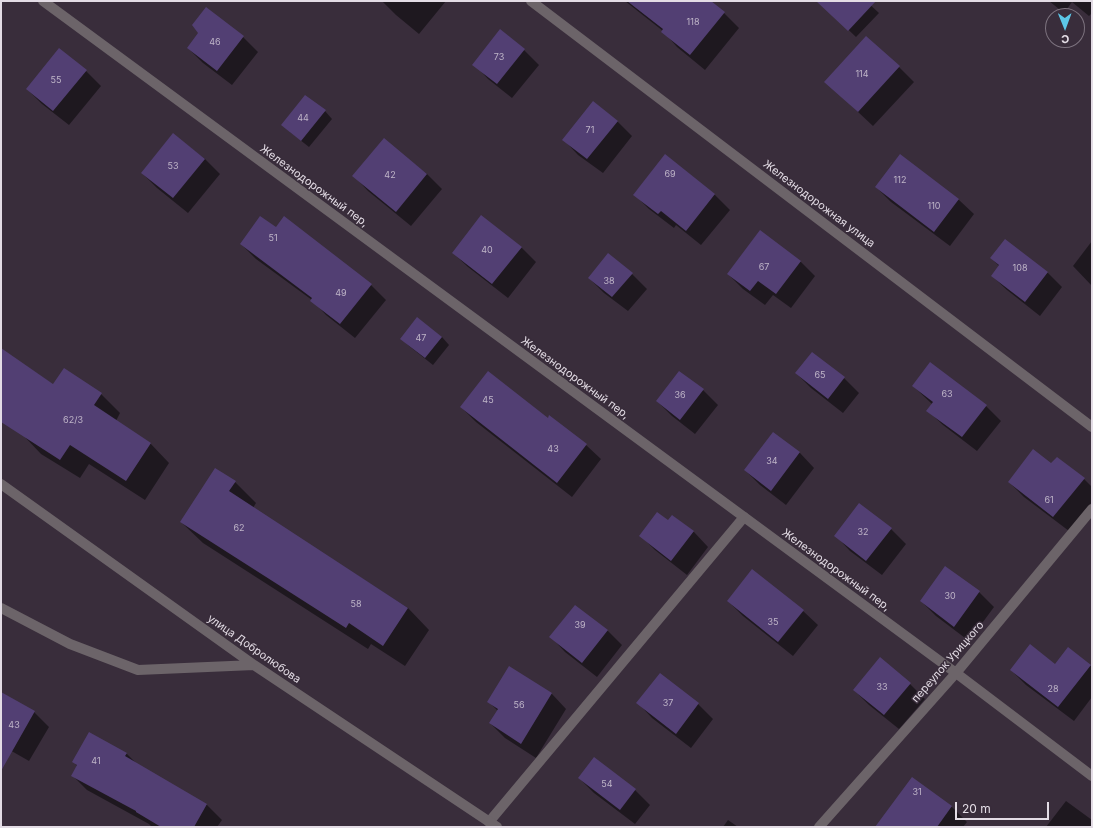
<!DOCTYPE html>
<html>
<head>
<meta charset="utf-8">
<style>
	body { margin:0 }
	#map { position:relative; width:1093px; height:828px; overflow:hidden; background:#392d3b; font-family:Inter,sans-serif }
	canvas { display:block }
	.frame { position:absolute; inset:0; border:2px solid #e3dce5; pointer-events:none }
	.north { position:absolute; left:1045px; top:8px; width:40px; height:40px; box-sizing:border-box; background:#392d3b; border:1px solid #7d737f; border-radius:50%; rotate:179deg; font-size:11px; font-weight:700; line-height:16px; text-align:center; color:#e3dce5 }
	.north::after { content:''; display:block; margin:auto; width:14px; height:18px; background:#5cc7e7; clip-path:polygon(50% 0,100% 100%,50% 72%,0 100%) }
	.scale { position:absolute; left:955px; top:802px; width:94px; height:18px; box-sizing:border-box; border:2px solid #e3dce5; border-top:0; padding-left:5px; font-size:12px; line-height:14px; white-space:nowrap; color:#e3dce5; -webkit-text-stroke:3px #392d3b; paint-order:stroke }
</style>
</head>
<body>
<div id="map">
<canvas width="1093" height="828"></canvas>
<div class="frame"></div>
<div class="north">С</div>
<div class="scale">20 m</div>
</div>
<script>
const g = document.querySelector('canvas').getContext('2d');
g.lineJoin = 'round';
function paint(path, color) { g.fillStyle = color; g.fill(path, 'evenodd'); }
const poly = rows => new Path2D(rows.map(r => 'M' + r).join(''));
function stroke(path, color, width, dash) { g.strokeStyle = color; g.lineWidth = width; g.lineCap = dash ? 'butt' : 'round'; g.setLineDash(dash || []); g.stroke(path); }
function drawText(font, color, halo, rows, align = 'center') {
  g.font = font + ' Inter,sans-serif'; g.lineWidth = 3; g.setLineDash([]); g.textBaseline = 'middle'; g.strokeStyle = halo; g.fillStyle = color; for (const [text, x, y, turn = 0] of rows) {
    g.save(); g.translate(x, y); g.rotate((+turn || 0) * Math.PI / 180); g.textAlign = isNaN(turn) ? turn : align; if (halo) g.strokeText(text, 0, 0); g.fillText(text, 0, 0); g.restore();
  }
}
const shadow = poly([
	[382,1,446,1,419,34,396,15],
	[625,1,709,1,724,13,739,28,705,70,677,47,663,31],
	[834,1,866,1,879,13,856,37,834,16],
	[1049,1,1092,1,1092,13,1089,16,1072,2,1064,13],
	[199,33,243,37,258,52,232,85,203,63,188,48],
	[524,50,539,65,512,98,488,79,474,64],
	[899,67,914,82,873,126,826,82],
	[86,71,101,86,69,125,42,104,27,89],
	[325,111,332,119,309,147,290,132],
	[617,121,632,136,603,173,578,155,564,140],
	[173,134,205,159,220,174,188,213,157,188,142,173],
	[384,140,427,174,442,189,411,226,368,191,354,176],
	[900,155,959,200,974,214,950,246,891,202,876,187],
	[666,156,715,195,730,210,701,245,676,225,674,228,649,209,634,194],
	[1092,241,1092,286,1073,266],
	[241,244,371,285,386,300,355,338,326,315,312,300,256,259],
	[521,247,536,262,508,298,468,267,453,253],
	[991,258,1047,272,1062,287,1040,316,1007,290,992,276,999,266],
	[800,261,815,276,791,308,773,295,765,305,743,289,728,274],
	[632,274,647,289,628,311,604,293,589,278],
	[442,337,449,345,433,365,409,346,402,339],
	[1,349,54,385,101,394,120,413,116,421,150,443,169,463,145,500,89,464,80,478,41,454,22,434,1,410],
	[812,353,844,378,859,393,843,413,811,388,796,373],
	[913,386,986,406,1001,421,977,451,943,425,928,411,932,404],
	[703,390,718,405,695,434,672,416,657,401],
	[461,407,586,445,601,459,572,497,476,422],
	[773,433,800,453,814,468,786,505,760,485,745,470],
	[1084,479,1092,487,1092,502,1069,531,1024,497,1009,482],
	[235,482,256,503,253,508,408,608,429,630,405,666,371,644,368,649,203,543,181,522],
	[673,516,694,532,708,547,687,575,655,550,640,535,668,521],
	[891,529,906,544,882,575,850,551,836,536],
	[946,567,979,592,994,607,969,641,936,616,921,601],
	[728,601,803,611,818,625,793,656,743,616],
	[607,630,622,645,597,677,565,652,551,637],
	[1055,665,1090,665,1092,667,1092,697,1074,721,1026,685,1011,670],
	[509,668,552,694,566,709,536,758,505,738,490,723,498,711,489,702],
	[660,675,698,704,713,719,691,748,652,718,638,703],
	[910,684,925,699,899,729,869,705,854,690],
	[1,693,34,712,49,727,29,761,1,745],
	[126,753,138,765,207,805,222,820,217,827,152,827,149,824,87,790,72,775,77,766,74,762],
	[594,758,635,790,650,805,635,824,594,793,579,778],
	[912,779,952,807,967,822,963,827,890,827],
	[1066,801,1092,820,1092,827,1046,827],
	[728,820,738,827,723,827]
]);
const building = poly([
	[627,1,711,1,725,12,690,55,661,32,663,29],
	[816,1,876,1,848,31],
	[206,7,244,36,217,71,187,48,198,33,192,25],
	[500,29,525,49,497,84,472,65],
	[866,36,900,66,858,112,824,82],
	[59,48,87,70,53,111,26,89],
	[305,95,326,110,301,141,281,125],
	[593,101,618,121,587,159,562,140],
	[173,133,205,159,173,198,141,173],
	[384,138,427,174,396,212,352,176],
	[665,154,715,194,686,231,661,211,658,214,633,195],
	[900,154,959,199,934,232,875,187],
	[481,215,522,247,492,284,452,253],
	[260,216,276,227,284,216,372,284,340,324,310,301,312,298,240,244],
	[760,230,801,261,776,294,758,281,750,291,727,274],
	[1005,239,1048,272,1025,302,991,276,999,265,990,258],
	[608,253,633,273,612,297,588,278],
	[417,317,442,337,425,358,400,339],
	[1,348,53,384,64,368,102,393,94,405,151,443,126,481,70,445,60,460,1,422],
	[812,352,845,377,828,399,795,373],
	[930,362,987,405,962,437,926,411,933,402,912,386],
	[488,371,548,418,549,415,587,444,557,483,460,407],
	[679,371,704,389,680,420,656,401],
	[773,432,800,452,771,491,744,470],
	[1033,449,1051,463,1057,457,1085,478,1053,517,1008,482],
	[215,468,236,481,229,491,408,608,383,646,349,623,346,628,180,522],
	[859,503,892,528,866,561,834,536],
	[657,512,668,520,672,515,694,531,671,561,639,536],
	[945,566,980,591,954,627,920,601],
	[752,569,804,610,778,642,727,601],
	[575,605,608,630,582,663,549,637],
	[1030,644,1055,664,1068,647,1091,665,1058,707,1010,670],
	[880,657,911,683,884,715,853,690],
	[509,666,552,693,521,744,489,723,498,709,487,702],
	[660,673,699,703,676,734,636,703],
	[1,692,35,711,1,771],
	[89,732,127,753,125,756,207,804,194,827,161,827,136,812,136,811,71,776,77,765,72,762],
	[594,757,636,789,620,810,578,778],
	[912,777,952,806,937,827,875,827]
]);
const lane = poly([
	[489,822,744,517]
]);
const street = poly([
	[43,1,956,673,1092,776],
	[531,1,1092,427],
	[1,484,254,665,497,827],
	[1,608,70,644,138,670,254,665],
	[819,827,956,673,1092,509]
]);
const numberNames = [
	["118",693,22],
	["46",215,42],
	["73",499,57],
	["114",862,74],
	["55",56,80],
	["44",303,118],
	["71",590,130],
	["53",173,166],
	["69",670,174],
	["42",390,175],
	["112",900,180],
	["110",934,206],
	["51",273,238],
	["40",487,250],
	["67",764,267],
	["108",1020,268],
	["38",609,281],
	["49",341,293],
	["47",421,338],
	["65",820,375],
	["63",947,394],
	["36",680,395],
	["45",488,400],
	["62/3",73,420],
	["43",553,449],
	["34",772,461],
	["61",1049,500],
	["62",239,528],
	["32",863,532],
	["30",950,596],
	["58",356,604],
	["35",773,622],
	["39",580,625],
	["33",882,687],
	["28",1053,689],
	["37",668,703],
	["56",519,705],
	["43",14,725],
	["41",96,761],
	["54",607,784],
	["31",917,792]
];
const streetNames = [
	["Железнодорожный пер,",314,186,36],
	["Железнодорожная улица",819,204,37],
	["Железнодорожный пер,",575,378,36],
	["Железнодорожный пер,",836,570,36],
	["улица Добролюбова",254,649,35],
	["переулок Урицкого",948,662,-49]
];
paint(shadow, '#0007');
paint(building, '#523f73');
stroke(lane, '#6c6469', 10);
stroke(street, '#6c6469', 10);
drawText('9px', '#bfb5c8', null, numberNames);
drawText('11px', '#e3dce5', '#392d3b', streetNames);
</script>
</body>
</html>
